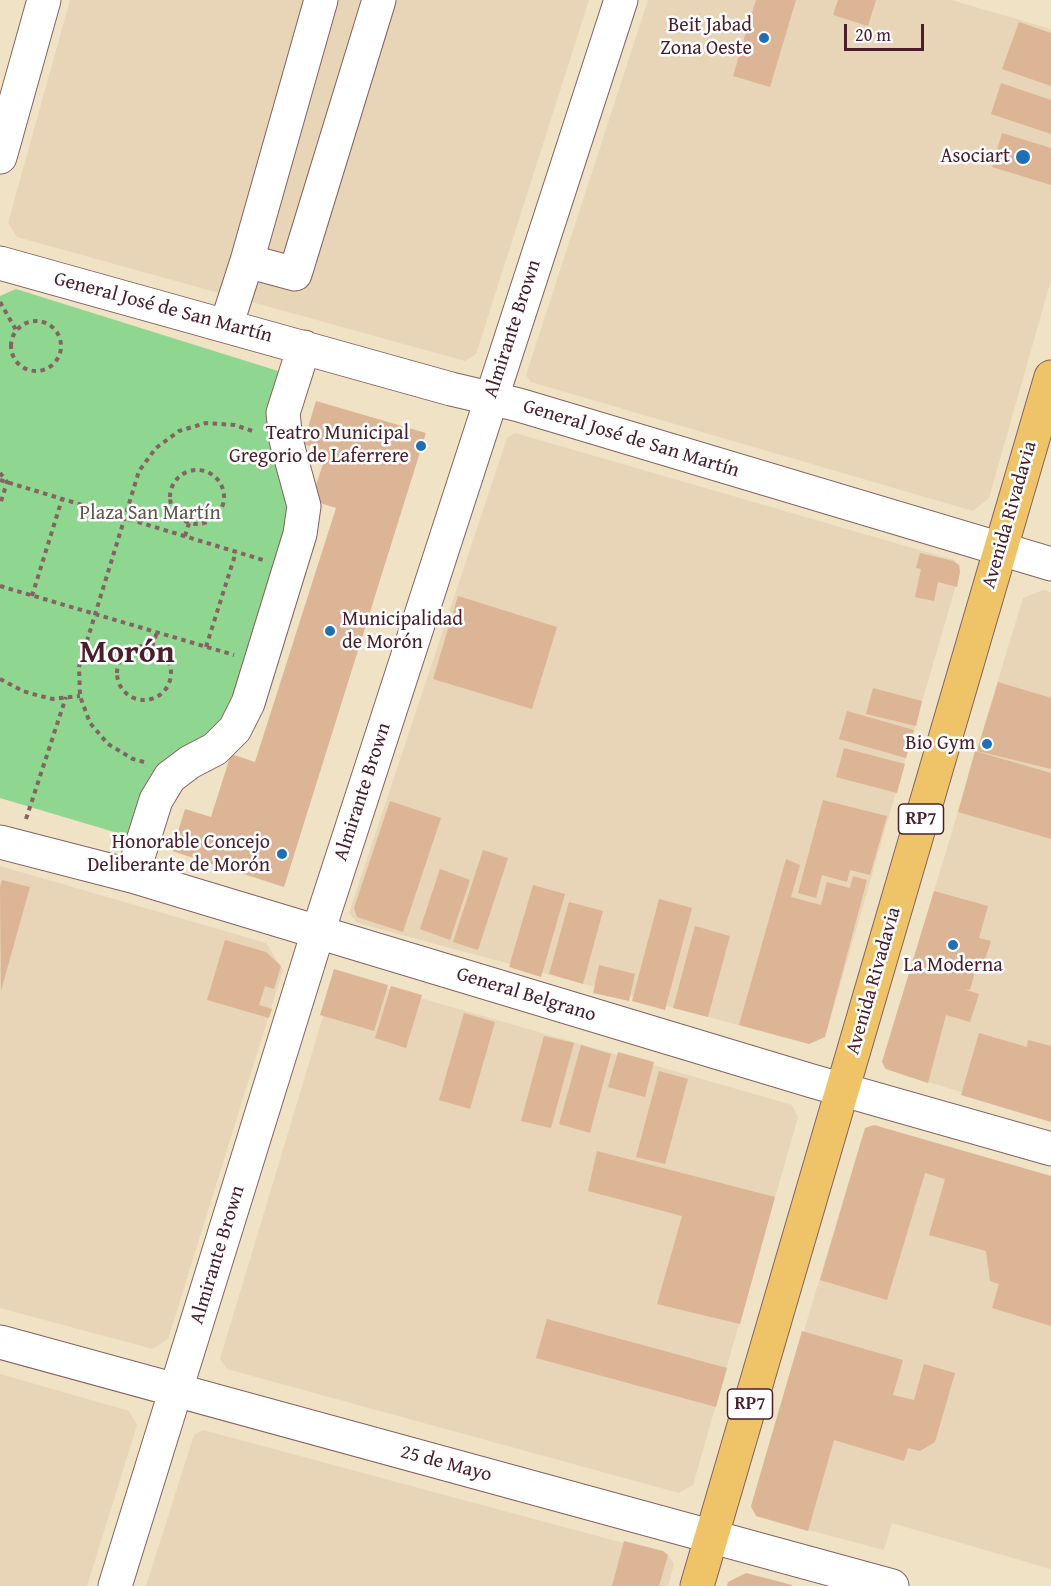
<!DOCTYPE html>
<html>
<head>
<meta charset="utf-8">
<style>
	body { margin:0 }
	#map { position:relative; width:1051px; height:1586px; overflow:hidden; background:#f0e2c5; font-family:"Gentium Book Plus",serif }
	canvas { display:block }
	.scale { position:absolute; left:844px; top:24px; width:80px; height:27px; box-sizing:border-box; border:3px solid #4a1f2b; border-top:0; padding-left:8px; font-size:18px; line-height:21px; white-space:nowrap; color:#4a1f2b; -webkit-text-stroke:4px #fff; paint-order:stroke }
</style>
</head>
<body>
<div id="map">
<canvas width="1051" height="1586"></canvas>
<div class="scale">20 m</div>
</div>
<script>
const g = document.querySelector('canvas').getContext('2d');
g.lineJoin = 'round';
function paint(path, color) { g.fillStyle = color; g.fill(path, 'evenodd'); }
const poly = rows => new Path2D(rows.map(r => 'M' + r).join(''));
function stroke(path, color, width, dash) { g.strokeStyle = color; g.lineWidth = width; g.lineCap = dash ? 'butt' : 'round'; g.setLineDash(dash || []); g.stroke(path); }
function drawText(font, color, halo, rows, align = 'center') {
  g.font = font + ' "Gentium Book Plus",serif'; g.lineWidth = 5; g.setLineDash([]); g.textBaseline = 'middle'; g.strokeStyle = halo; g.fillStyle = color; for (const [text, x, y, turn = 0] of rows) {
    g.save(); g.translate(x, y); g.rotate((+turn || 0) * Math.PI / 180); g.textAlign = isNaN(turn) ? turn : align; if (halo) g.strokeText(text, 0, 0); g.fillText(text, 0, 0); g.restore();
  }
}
const built = poly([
	[70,0,589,0,476,354,465,361,17,237,8,223],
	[648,0,951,0,1051,29,1051,280,989,498,973,511,531,382,526,375],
	[515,433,954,560,960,571,825,1037,809,1044,357,923,349,913,507,438],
	[1043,590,1051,592,1051,1119,885,1069,882,1062,1023,598],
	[0,866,266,943,283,970,168,1339,153,1349,0,1308],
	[344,976,792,1105,798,1117,693,1485,679,1493,227,1369,220,1359,334,980],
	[862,1137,1051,1177,1051,1569,892,1523,884,1550,759,1517,751,1508],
	[0,1374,129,1411,137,1425,87,1586,0,1586],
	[203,1430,668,1555,674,1564,668,1586,146,1586,194,1435]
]);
const green = poly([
	[16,289,294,376,298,477,248,703,131,837,0,798,0,296]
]);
const building = poly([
	[756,0,796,0,770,87,733,76],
	[838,0,876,0,868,26,833,15],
	[1019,22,1051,33,1051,86,1002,69],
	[1001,83,1051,100,1051,134,991,114],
	[1002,133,1051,148,1051,185,992,167],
	[316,401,426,433,284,887,172,851,185,809,211,817,231,754,255,762,336,508,311,500,327,452,303,444],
	[920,553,953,561,959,565,960,572,957,587,938,582,934,601,915,597,921,569,916,568],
	[458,596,557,627,532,709,433,679],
	[998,682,1051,698,1051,769,977,751],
	[873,688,922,701,916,726,866,714],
	[847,711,914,730,906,758,839,739],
	[844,748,905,764,897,793,836,777],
	[975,751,1051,773,1051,839,958,812],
	[823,800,887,816,870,875,850,870,847,882,822,875,816,898,798,893],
	[390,801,441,818,403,932,357,917,354,908],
	[483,850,508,858,478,950,453,942],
	[786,859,800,865,791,897,821,905,827,882,850,888,853,876,867,880,825,1037,809,1044,739,1025],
	[440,869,470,880,450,940,420,929],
	[2,880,30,887,1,991,0,887],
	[533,885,565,894,541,977,509,967],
	[934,891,988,906,979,938,991,941,982,969,976,968,970,990,964,989,979,994,970,1022,946,1015,928,1083,886,1069,882,1062],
	[659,899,692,908,665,1010,632,1001],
	[569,902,603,911,583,984,549,974],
	[695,926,730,936,708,1017,673,1008],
	[225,940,266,952,281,966,274,989,265,986,259,1005,272,1009,269,1018,207,1000],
	[599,965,635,974,629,1001,593,993],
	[334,969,388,985,374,1031,320,1015],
	[391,986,422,995,406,1048,375,1038],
	[464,1013,495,1022,470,1109,439,1100],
	[979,1033,1027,1047,1028,1040,1051,1046,1051,1122,961,1095],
	[544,1036,574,1043,551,1128,521,1121],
	[581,1045,611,1054,590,1133,559,1124],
	[618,1052,654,1062,645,1097,608,1087],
	[659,1071,688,1079,665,1164,636,1157],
	[874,1125,1051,1176,1051,1326,992,1308,999,1284,990,1281,986,1251,929,1235,945,1179,925,1173,887,1300,820,1280,865,1128],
	[597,1151,775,1197,740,1324,657,1304,682,1216,588,1191],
	[547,1319,727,1368,716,1407,536,1358],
	[802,1331,903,1360,893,1395,914,1400,924,1364,955,1373,935,1442,920,1451,908,1448,904,1461,834,1440,808,1531,756,1516,751,1506],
	[624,1541,663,1551,668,1555,659,1586,612,1586],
	[746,1573,792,1585,792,1586,727,1586,728,1582]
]);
const path = poly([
	[0,302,16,330],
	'11 346a25 25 0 1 1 50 0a25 25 0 1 1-50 0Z',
	'170 497a27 27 0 1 1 54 0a27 27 0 1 1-54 0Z',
	[0,473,7,482,0,505],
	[0,480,263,560],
	[185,536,189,523],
	[0,586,234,655],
	[32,596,62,499],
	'117 673a27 27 0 1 1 54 0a27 27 0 1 1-54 0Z',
	[152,647,157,632],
	[206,647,236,552],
	[0,679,23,691,40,696,53,699,80,696],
	[144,762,133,759,108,744,90,723,80,696,79,667,139,471,156,448,179,431,206,423,235,425,255,432],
	[26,819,66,697]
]);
const minor = poly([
	[0,157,44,0],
	[247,261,295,274,379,0],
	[0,263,451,389,519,405,1051,564],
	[226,326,247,261,321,0],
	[0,842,132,876,812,1081,1051,1149],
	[132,876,156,800,170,777,190,762,215,749,235,729,248,703,300,534,304,506,286,440,283,413,304,347],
	[0,1342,892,1586],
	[115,1586,318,932,621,0]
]);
const major = poly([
	[697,1586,1051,377]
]);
const markers = [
	[764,38,6,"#1f6fb2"],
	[1023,157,8,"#1f6fb2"],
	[421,446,6,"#1f6fb2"],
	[330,631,6,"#1f6fb2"],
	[987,744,6,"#1f6fb2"],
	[282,854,6,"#1f6fb2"],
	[953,945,6,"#1f6fb2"]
];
const shields = [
	[921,819,45],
	[750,1404,45]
];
const shieldNames = [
	["RP7",921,819],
	["RP7",750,1404]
];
const poiNames = [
	["Beit Jabad",752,26],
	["Zona Oeste",752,49],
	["Asociart",1010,157],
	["Teatro Municipal",409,434],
	["Gregorio de Laferrere",409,457],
	["Municipalidad",342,620,"left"],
	["de Morón",342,643,"left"],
	["Bio Gym",975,744],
	["Honorable Concejo",270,843],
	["Deliberante de Morón",270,866],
	["La Moderna",953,966,"center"]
];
const streetNames = [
	["General José de San Martín",163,308,15],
	["Almirante Brown",513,329,-72],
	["General José de San Martín",631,439,17],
	["Avenida Rivadavia",1010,515,-74],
	["Almirante Brown",363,792,-72],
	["Avenida Rivadavia",874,981,-74],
	["General Belgrano",526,995,17],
	["Almirante Brown",218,1255,-73],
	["25 de Mayo",446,1464,15]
];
const parkNames = [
	["Plaza San Martín",150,514]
];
const townNames = [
	["Morón",127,654]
];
paint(built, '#e8d4b7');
paint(green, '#8fd690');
paint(building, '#dbb596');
stroke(minor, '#846361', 35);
stroke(major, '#846361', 35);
stroke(path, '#846361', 4, [4.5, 4.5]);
stroke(minor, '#fff', 33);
stroke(major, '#efc469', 33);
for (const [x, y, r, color] of markers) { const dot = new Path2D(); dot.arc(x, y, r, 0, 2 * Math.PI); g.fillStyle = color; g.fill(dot); stroke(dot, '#fff', 2); }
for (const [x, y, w] of shields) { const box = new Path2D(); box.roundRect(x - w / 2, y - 15, w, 30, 4.5); g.fillStyle = '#fff'; g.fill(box); stroke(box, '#4a1f2b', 1.5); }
drawText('bold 18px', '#4a1f2b', null, shieldNames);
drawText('20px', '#4a1f2b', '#fff', poiNames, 'right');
drawText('20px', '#4a1f2b', '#fff', streetNames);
drawText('20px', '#5f5649', '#fff', parkNames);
drawText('bold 32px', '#4a1f2b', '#fff', townNames);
</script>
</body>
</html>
